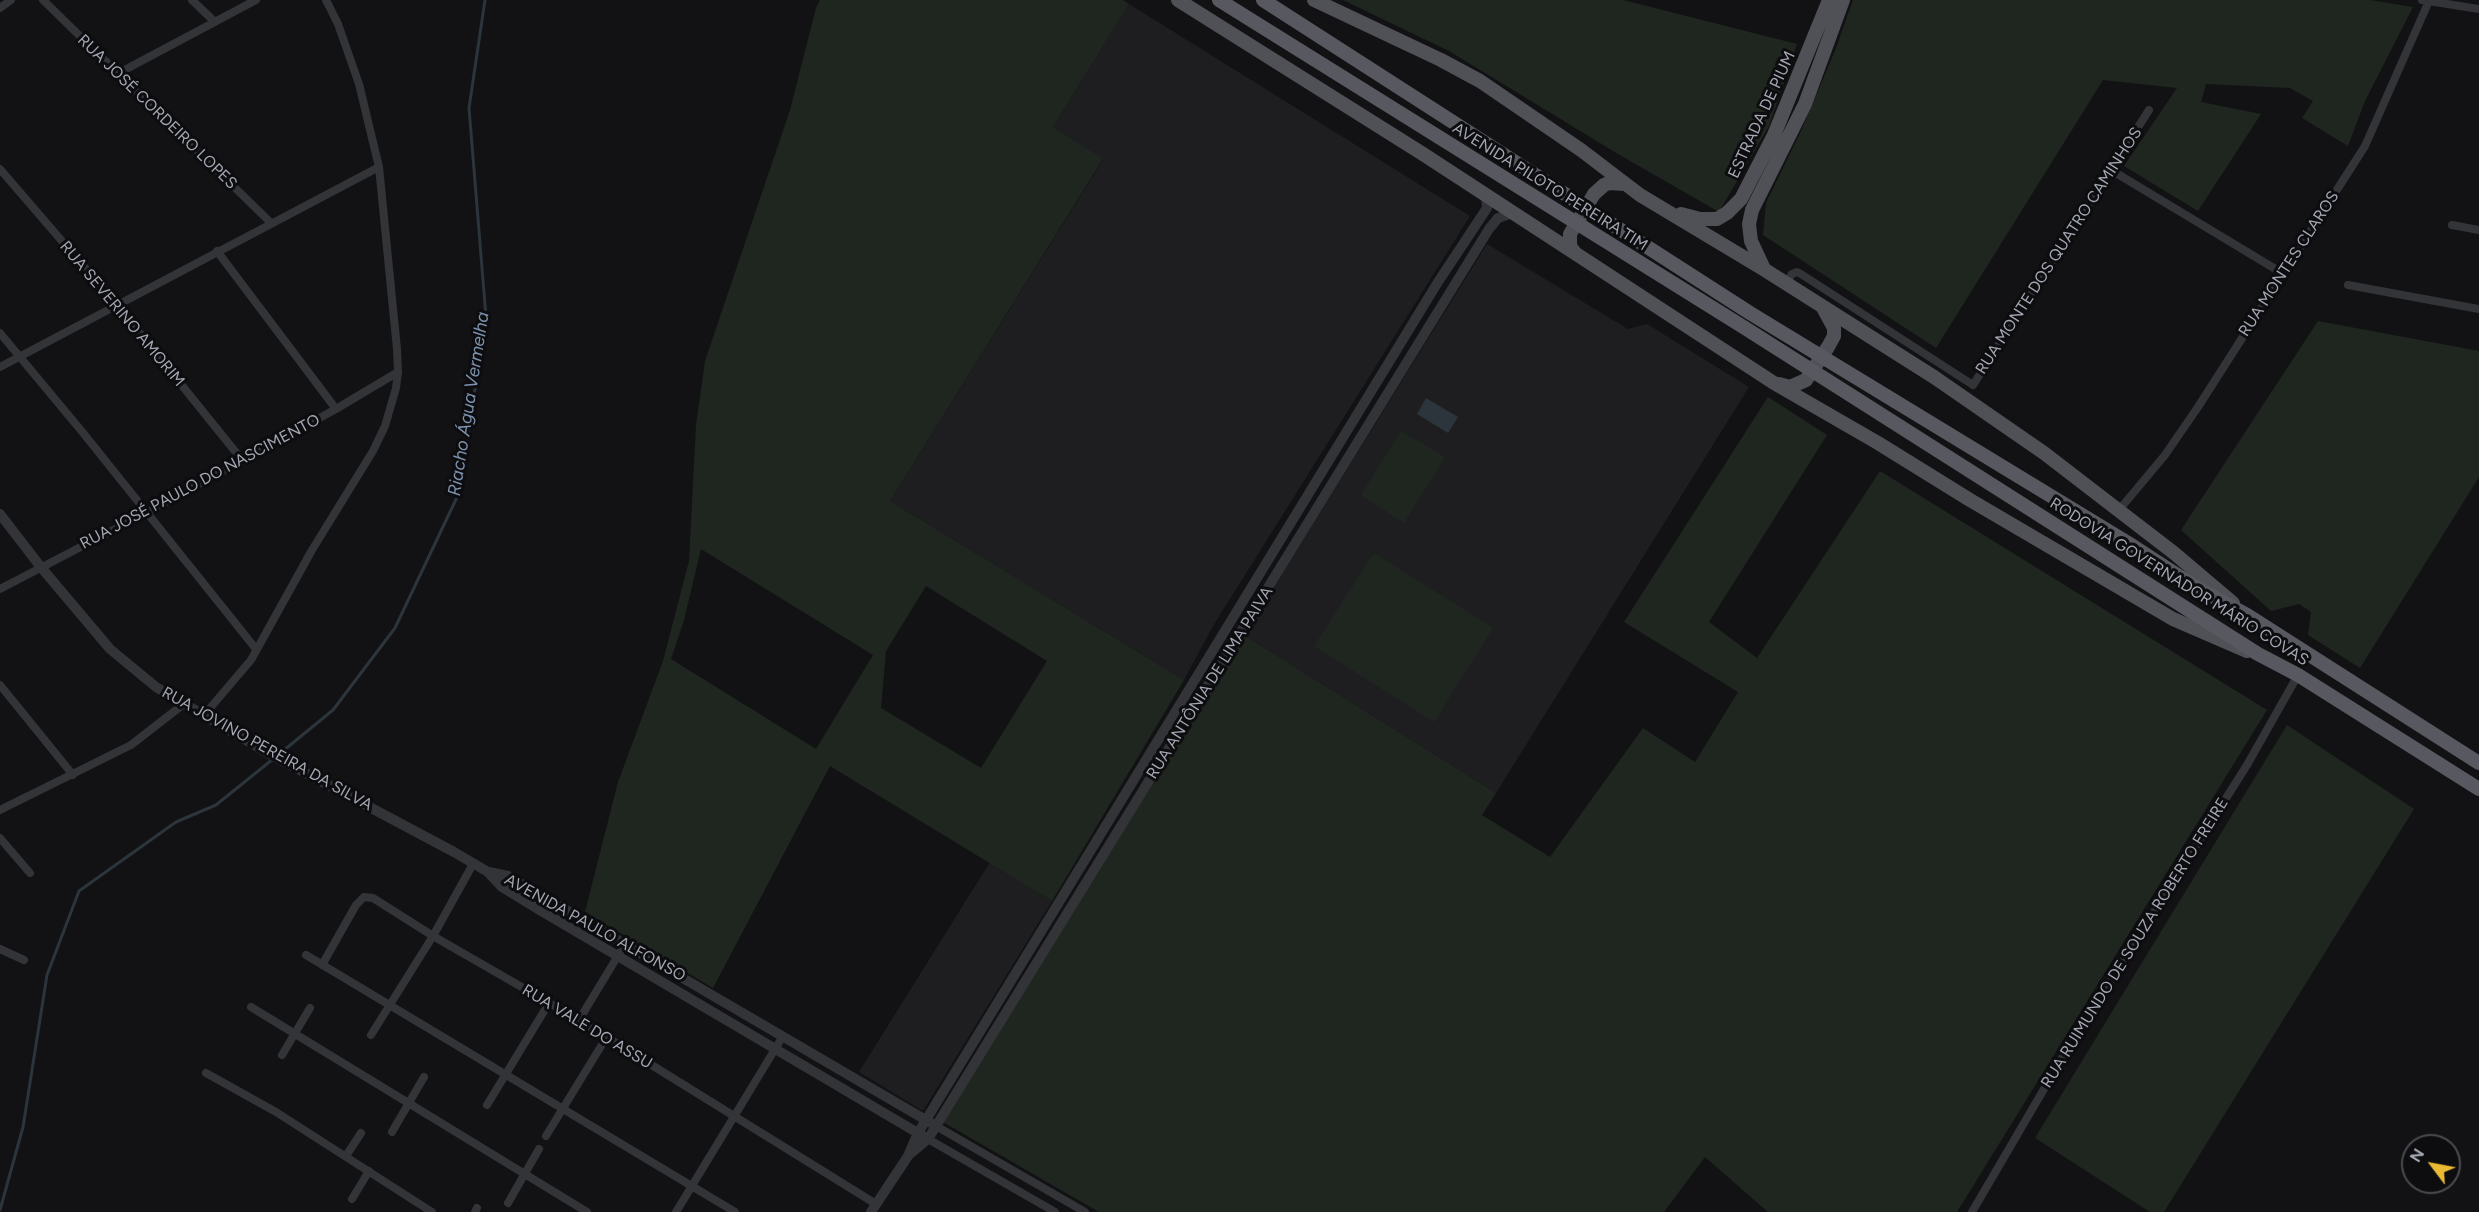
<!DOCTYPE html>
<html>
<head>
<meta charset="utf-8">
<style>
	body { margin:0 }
	#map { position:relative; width:2479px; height:1212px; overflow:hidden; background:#121214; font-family:Figtree,sans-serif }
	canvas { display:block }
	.north { position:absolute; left:2401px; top:1134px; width:60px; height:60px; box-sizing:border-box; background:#0d0d0f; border:2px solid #494b51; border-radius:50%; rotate:302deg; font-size:16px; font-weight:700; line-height:24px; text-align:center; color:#a4a8b4 }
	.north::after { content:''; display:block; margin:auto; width:21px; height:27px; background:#eaba34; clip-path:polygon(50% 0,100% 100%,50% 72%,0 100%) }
</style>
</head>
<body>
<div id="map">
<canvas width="2479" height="1212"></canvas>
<div class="north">N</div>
</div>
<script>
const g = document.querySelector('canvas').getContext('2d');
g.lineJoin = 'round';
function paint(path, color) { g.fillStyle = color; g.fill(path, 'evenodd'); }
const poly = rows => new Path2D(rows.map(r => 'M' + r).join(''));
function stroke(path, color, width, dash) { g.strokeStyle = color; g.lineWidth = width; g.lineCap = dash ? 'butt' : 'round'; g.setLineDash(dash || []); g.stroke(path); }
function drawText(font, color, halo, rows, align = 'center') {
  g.font = font + ' Figtree,sans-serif'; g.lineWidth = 6; g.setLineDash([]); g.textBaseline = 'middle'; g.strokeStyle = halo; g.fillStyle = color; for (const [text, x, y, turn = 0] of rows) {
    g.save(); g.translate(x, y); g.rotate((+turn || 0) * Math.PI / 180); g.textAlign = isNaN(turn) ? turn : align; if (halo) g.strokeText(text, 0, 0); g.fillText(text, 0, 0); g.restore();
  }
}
const built = poly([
	[1129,4,1470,216,1213,626,1184,680,890,501,1103,160,1053,127],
	[1487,244,1628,329,1647,324,1749,387,1496,793,1244,635],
	[990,862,1052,901,923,1111,859,1072]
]);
const green = poly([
	[820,0,1123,0,1129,4,1053,127,1103,159,890,501,1184,680,1052,901,830,766,713,988,585,912,618,782,663,661,689,561,696,425,705,361,790,110,816,8],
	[701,549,873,655,816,749,671,659,684,620],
	[926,586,1047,661,981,768,881,708,886,651],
	[1343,0,1623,0,1797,44,1769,126,1719,212,1618,154,1449,51],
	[1853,0,2370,0,2413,7,2365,101,2348,146,2302,118,2313,101,2290,88,2206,84,2201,102,2261,114,2198,211,2124,166,2177,88,2103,80,1936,348,1763,235,1766,203,1802,129,1836,48],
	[2318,321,2479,351,2479,477,2360,668,2308,635,2311,612,2299,604,2271,611,2181,530],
	[1768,397,1827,435,1709,622,1757,658,1880,471,2267,710,1957,1212,1768,1212,1705,1157,1664,1212,1099,1212,943,1122,1244,635,1496,793,1482,815,1550,857,1643,728,1695,762,1738,692,1624,622],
	[1401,431,1445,457,1404,523,1361,495],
	[1374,553,1493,628,1434,722,1314,646],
	[2287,725,2414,809,2164,1212,2150,1212,2035,1138]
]);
const water = poly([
	[1426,398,1458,417,1448,433,1417,414]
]);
const stream = poly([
	[278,755,333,710,395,628,459,493,486,317,469,108,485,0],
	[0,1210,23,1127,47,975,79,891,176,822,216,805,273,759]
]);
const minor = poly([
	[43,0,271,223],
	[192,0,215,22],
	[2422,0,2479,9],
	[0,8,11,0],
	[117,74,256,0],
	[0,169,118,306,242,460],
	[2111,170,2282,273],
	[2452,225,2479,230],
	[217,251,336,409],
	[1786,283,1792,274,1797,272,1801,274,1973,385,2149,110],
	[2348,285,2479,309],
	[0,333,84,434,256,649],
	[0,367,379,167],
	[2119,510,2165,455,2198,407,2365,146,2429,1],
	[0,589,146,513,336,409,398,372],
	[0,685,73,775],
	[205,714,251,660,312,550,373,451,385,426,396,388,398,372,397,349,379,167,359,84,338,24,326,0],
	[0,810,131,745,185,703],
	[0,838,30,873],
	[0,949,24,960],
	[306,955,735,1212],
	[322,965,356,905,364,897,373,898,433,936,579,1020,876,1204],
	[251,1007,587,1212],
	[579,1020,625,944],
	[371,1035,433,936,473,864],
	[282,1055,310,1008],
	[206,1073,276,1112,432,1212],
	[487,1105,549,1003],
	[936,1126,1085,1212],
	[392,1132,424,1077],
	[546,1136,606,1038],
	[928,1139,1055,1212],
	[346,1156,361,1133],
	[352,1199,369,1171],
	[508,1203,539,1149],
	[475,1212,477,1208],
	[676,1212,783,1036],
	[1972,1212,2068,1048,2247,765,2298,675]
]);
const tertiary = poly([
	[0,514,40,566,110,649,156,687,266,752,454,852,488,872,502,887,538,909,928,1139],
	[489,872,508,876,931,1123],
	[910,1154,928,1139,1489,229,1498,218,1513,213],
	[871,1212,908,1156,918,1133,1438,282,1487,208,1486,197]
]);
const primary = poly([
	[1178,0,1423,154,1774,383,1878,443,1970,500,2173,619,2247,651],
	[1314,0,1441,60,1480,81,1581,150,1640,195,1765,270,1934,377,2044,453,2174,553,2233,603],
	[1681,214,1700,219,1717,219,1727,213,1741,199,1774,135,1829,0],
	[1575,253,1570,246,1570,234,1594,194,1604,185,1609,183,1625,184],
	[1764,269,1751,241,1749,224,1752,210,1805,104,1843,0],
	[1779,384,1790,387,1806,380,1828,347,1834,336,1834,328,1823,308]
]);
const trunk = poly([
	[1219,0,1745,328,2258,654,2298,675,2479,789],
	[1263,0,1750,313,2133,546,2199,589,2247,615,2479,763]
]);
const streetNames = [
	["RUA JOSÉ CORDEIRO LOPES",157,112,44],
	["ESTRADA DE PIUM",1762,115,-65],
	["AVENIDA PILOTO PEREIRA TIM",1550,187,32],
	["RUA MONTE DOS QUATRO CAMINHOS",2059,251,-57],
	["RUA MONTES CLAROS",2289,264,-57],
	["RUA SEVERINO AMORIM",122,314,50],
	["RUA JOSÉ PAULO DO NASCIMENTO",200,482,-28],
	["RODOVIA GOVERNADOR MÁRIO COVAS",2179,582,32],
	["RUA ANTÔNIA DE LIMA PAIVA",1210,683,-58],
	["RUA JOVINO PEREIRA DA SILVA",267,749,29],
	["AVENIDA PAULO ALFONSO",595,928,29],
	["RUA RUIMUNDO DE SOUZA ROBERTO FREIRE",2135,943,-58],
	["RUA VALE DO ASSU",587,1027,31]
];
const waterNames = [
	["Riacho Água Vermelha",469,404,-81]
];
paint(built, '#1e1e21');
paint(green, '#1f2620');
paint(water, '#2c343c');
stroke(stream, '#2c343c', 3);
stroke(minor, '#333438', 8);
stroke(tertiary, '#333438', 10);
stroke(primary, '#4f5157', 14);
stroke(trunk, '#585960', 14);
drawText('16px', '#a4a8b4', '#0d0d0f', streetNames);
drawText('italic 18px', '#7c93ae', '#0d0d0f', waterNames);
</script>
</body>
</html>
